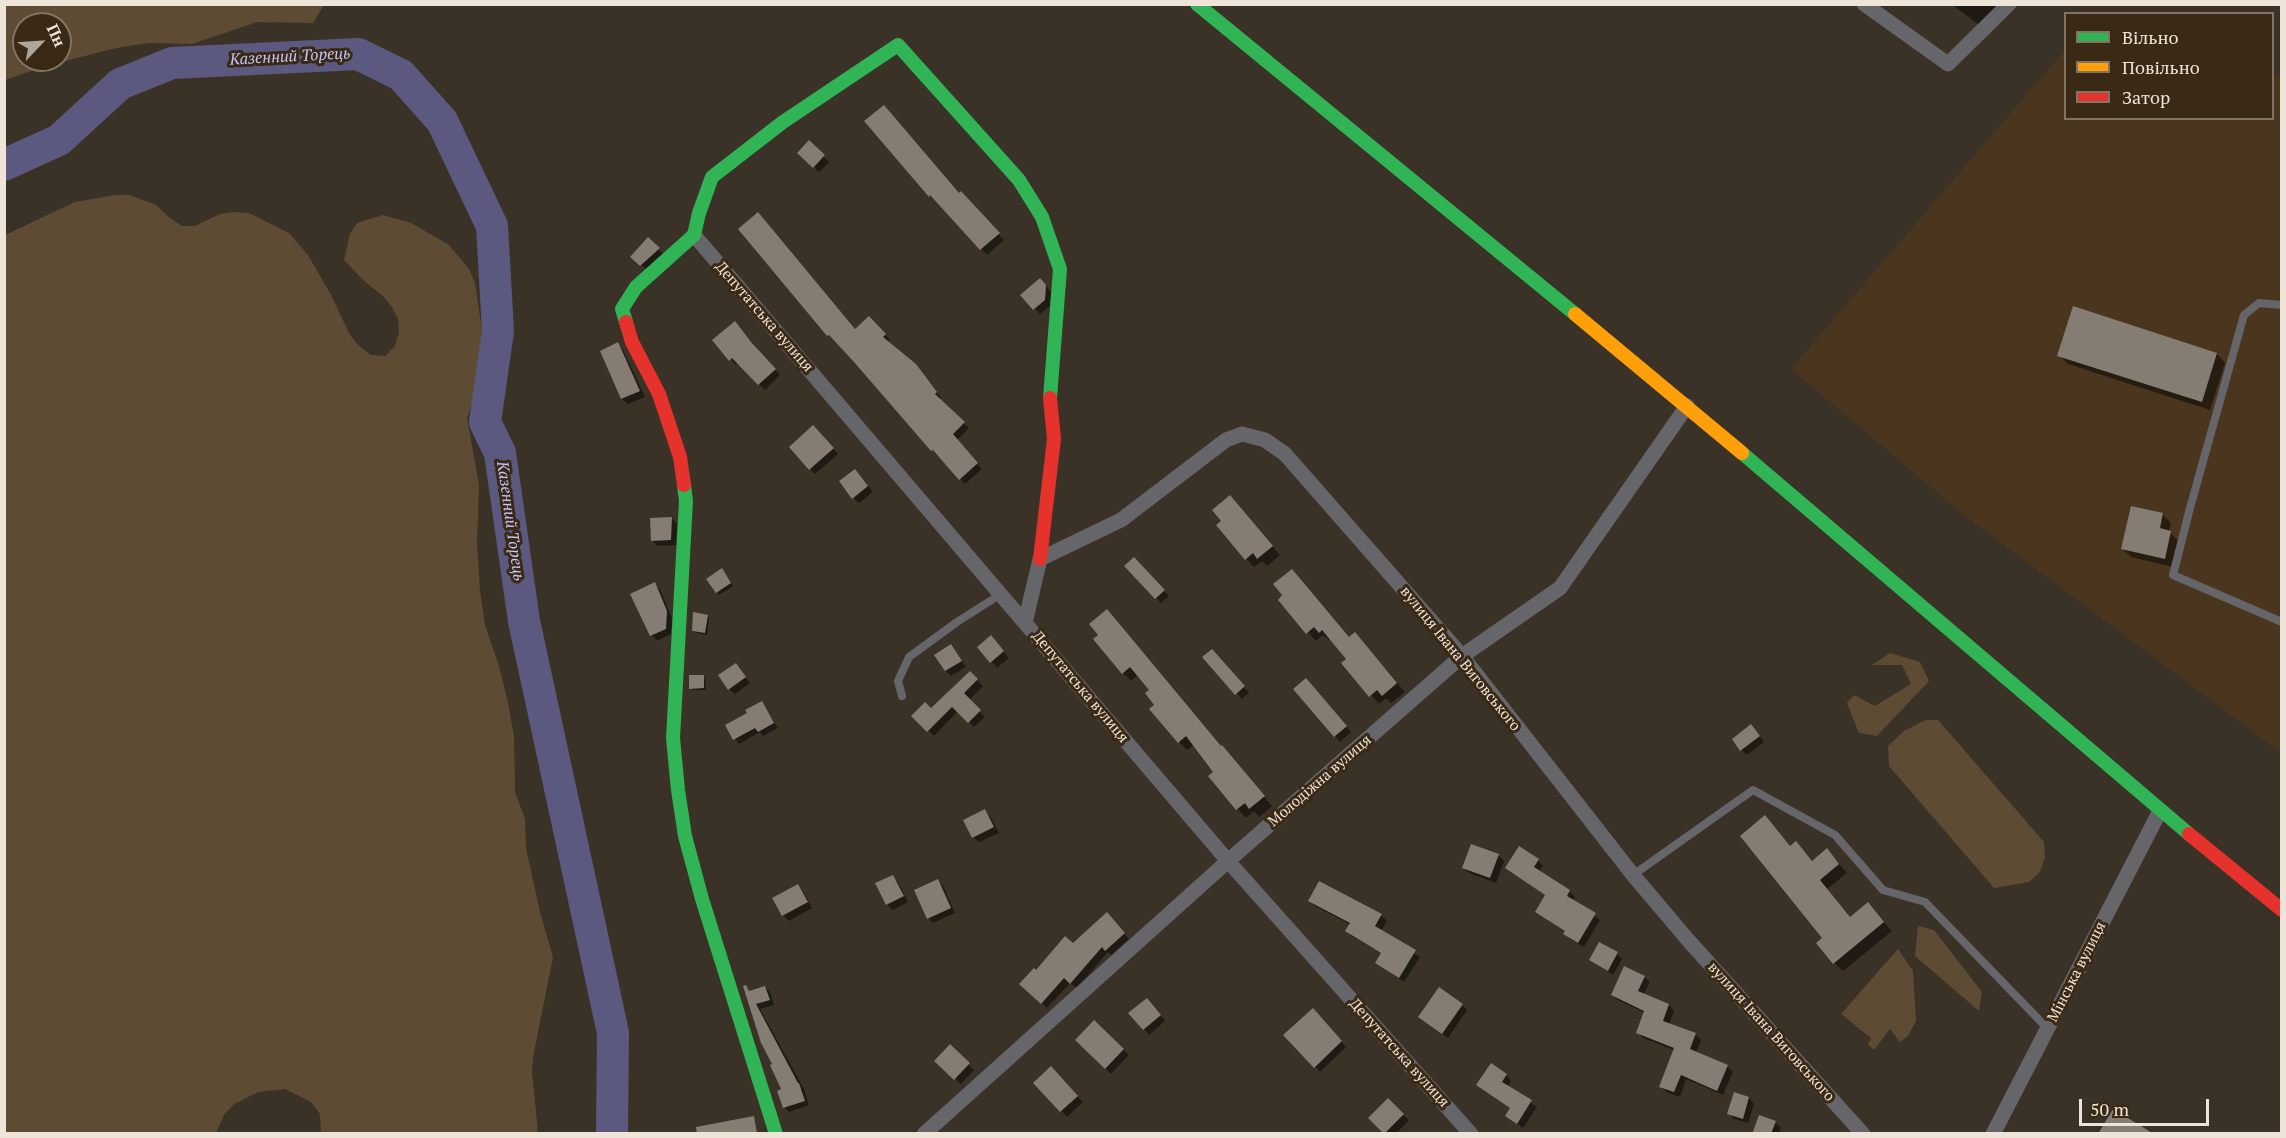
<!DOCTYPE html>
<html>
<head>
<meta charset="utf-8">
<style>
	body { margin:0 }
	#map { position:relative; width:2286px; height:1138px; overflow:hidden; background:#3b3227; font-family:"PT Serif",serif }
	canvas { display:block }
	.frame { position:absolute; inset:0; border:6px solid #eee4d8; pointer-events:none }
	.legend { position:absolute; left:2064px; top:12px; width:210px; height:108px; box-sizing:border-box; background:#392915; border:2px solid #817463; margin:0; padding:8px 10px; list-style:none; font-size:18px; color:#eee4d8 }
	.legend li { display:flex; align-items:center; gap:12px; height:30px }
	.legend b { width:30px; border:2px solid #817463 }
	.north { position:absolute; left:12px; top:12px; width:60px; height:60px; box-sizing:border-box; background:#392915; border:2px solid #817463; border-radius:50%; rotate:65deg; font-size:16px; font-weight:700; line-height:24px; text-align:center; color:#eee4d8 }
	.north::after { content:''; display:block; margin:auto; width:21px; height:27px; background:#afa69a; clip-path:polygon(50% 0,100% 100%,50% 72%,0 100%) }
	.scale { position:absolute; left:2079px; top:1099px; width:130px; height:27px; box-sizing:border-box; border:3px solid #eee4d8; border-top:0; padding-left:8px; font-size:18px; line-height:21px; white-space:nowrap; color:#eee4d8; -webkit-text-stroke:4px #392915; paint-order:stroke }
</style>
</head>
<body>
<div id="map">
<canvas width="2286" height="1138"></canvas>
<div class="frame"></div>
<ul class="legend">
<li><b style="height:8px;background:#30b455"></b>Вільно</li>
<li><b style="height:8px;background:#ff9f0a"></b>Повільно</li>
<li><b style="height:8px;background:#e5322d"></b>Затор</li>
</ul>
<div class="north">Пн</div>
<div class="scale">50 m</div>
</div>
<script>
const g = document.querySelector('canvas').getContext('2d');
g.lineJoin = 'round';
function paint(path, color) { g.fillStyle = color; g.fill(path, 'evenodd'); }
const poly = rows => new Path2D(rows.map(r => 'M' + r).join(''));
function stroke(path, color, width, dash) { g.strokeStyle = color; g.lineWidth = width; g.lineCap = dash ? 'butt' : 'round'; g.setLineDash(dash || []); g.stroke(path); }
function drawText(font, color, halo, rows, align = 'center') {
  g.font = font + ' "PT Serif",serif'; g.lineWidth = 6; g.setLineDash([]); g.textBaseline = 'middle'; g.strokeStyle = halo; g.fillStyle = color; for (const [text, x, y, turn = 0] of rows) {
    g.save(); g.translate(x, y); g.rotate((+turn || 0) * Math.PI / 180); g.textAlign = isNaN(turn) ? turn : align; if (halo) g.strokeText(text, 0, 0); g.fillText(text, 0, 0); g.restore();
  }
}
const built = poly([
	[2065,50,2066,118,2272,118,2273,76,2281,78,2281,753,1964,515,1791,369]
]);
const green = poly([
	[4,5,5,4,324,5,313,23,257,22,192,44,149,43,116,48,46,66,5,80],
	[24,24,60,24,60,60,24,60],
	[115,195,129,195,156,205,170,218,182,226,195,226,220,214,234,212,249,213,289,233,308,255,331,295,350,335,359,346,371,355,385,356,395,346,399,332,398,319,392,307,384,297,363,280,344,260,350,234,357,223,383,215,411,223,449,245,469,269,475,283,482,331,477,390,467,418,479,485,477,544,480,591,485,625,499,666,508,703,514,736,515,792,525,819,526,848,540,912,553,957,533,1057,532,1072,538,1133,321,1133,320,1114,311,1102,285,1089,258,1092,234,1104,224,1115,216,1133,5,1133,5,235,75,202],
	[1890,653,1920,662,1929,681,1877,736,1859,733,1847,703,1854,695,1875,706,1911,684,1902,665,1872,665],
	[1926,720,1938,720,2044,842,2045,857,2040,872,2029,882,1994,888,1889,766,1888,746,1904,731],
	[1918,926,1934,930,1982,992,1979,1011,1915,956],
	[1898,949,1913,971,1916,1021,1908,1036,1900,1042,1890,1029,1874,1050,1868,1044,1871,1038,1841,1014]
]);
const shadow = poly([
	[1951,4,1997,4,1982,27],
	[866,122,966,199,1004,240,987,255,936,200,930,196],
	[809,143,829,162,819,172,799,153],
	[648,239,664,255,647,270,632,257],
	[1045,285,1051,292,1050,306,1040,314,1022,295],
	[869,318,890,340,888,342,921,371,941,398,939,400,969,428,957,440,982,469,965,484,933,450,855,361,855,331],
	[715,341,756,350,780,375,765,390,738,363,736,365],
	[617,344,623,350,645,397,628,404,622,399,601,352],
	[2217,354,2225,363,2210,410,2068,364,2059,355],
	[818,433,838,454,815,474,810,469],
	[860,476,873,492,859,503,853,498],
	[1230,497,1280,555,1267,566,1262,561,1254,567,1246,559,1223,521],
	[2162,514,2171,523,2169,532,2179,541,2173,567,2131,557,2123,549],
	[672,518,677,524,676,545,658,546,652,541],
	[1134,559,1169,596,1161,603,1126,566],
	[724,572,733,586,719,595,708,579],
	[655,584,660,590,672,618,671,634,657,641,652,635,632,595],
	[1280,600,1349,638,1363,643,1405,692,1391,703,1386,698,1379,704,1343,663,1348,659,1331,639,1329,640,1323,635,1316,641],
	[1107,611,1272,806,1259,817,1254,811,1246,818,1238,809,1210,776,1215,772,1194,745,1187,750,1179,742,1156,705,1151,690,1138,675,1131,681,1123,673,1100,635],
	[707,616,709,618,707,635,696,633,693,631],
	[996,643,1009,658,997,668,979,647],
	[951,645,966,667,951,676,946,671],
	[1217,656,1249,693,1242,699,1204,658],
	[736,665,750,683,735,694,729,689],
	[970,673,983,686,969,700,985,717,974,727,958,711,934,736,913,716,932,710],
	[703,676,705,678,706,690,693,690,690,688],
	[1311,686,1351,732,1340,742,1295,689],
	[761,703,778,728,763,736,760,732,739,744,727,726,749,714],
	[1757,732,1764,742,1747,755,1741,750],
	[985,811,990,816,999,833,979,842,973,837],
	[1472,846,1499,856,1504,861,1496,883,1469,873,1464,868],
	[1791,847,1804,852,1813,862,1827,850,1847,873,1827,889,1851,918,1868,904,1892,931,1843,971,1834,963],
	[1538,860,1543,866,1539,872,1569,891,1575,897,1572,901,1600,920,1584,947,1570,939,1565,934,1566,932,1536,911,1546,896,1507,868],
	[893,877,898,882,908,902,893,910,887,904],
	[938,881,943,886,955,913,933,923,928,918],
	[798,885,803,891,812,908,789,921,783,915,774,898],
	[1310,901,1381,915,1387,921,1381,931,1420,957,1404,982,1376,963,1382,954,1352,936,1347,931,1351,925,1315,906],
	[1112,920,1129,939,1111,955,1108,952,1077,988,1070,983,1047,1008,1021,984,1073,945],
	[1617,954,1622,959,1613,975,1591,960],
	[1644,977,1650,982,1643,995,1669,1005,1674,1011,1669,1025,1695,1034,1701,1040,1696,1053,1727,1066,1733,1072,1723,1095,1686,1079,1680,1097,1666,1092,1661,1086,1674,1050,1643,1038,1638,1033,1645,1013,1618,1000,1612,995],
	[745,987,750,992,765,987,770,992,774,1005,760,1009,804,1089,809,1105,789,1112,784,1107,783,1090],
	[1152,1005,1165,1021,1149,1035,1144,1029],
	[1462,1005,1467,1010,1448,1038,1420,1017],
	[1319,1016,1346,1047,1320,1072,1285,1035],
	[1094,1022,1129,1055,1111,1074,1077,1040],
	[950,1046,974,1070,961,1084,936,1061],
	[1051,1068,1083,1102,1067,1117,1035,1083],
	[1506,1075,1511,1081,1507,1087,1537,1107,1523,1128,1507,1116,1512,1109,1484,1090],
	[1735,1094,1749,1098,1754,1104,1748,1123,1734,1119,1729,1113],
	[1388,1100,1409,1120,1396,1134,1386,1134,1370,1118],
	[1775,1122,1781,1128,1779,1134,1754,1134]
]);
const river = poly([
	[4,165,59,140,120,84,172,63,358,54,401,75,442,121,492,226,498,331,485,422,500,453,524,621,613,1033,612,1134]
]);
const building = poly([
	[884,105,959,193,961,191,1000,233,980,250,930,195,929,197,864,121],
	[809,140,825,155,813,168,797,153],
	[758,212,855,329,869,316,886,334,883,337,916,364,937,392,935,394,965,422,953,434,978,463,959,480,933,450,931,451,854,362,829,335,827,336,738,229],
	[648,237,660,248,640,266,630,257],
	[1040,278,1046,285,1045,300,1033,310,1020,295],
	[2073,306,2217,353,2202,402,2057,356],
	[735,321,751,342,776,369,758,385,732,358,729,361,712,340],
	[618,342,640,391,621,399,600,351],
	[813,425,834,448,809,470,789,447],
	[855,469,868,486,852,499,839,481],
	[1230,495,1273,546,1257,559,1253,553,1245,560,1216,525,1221,521,1212,510],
	[2131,506,2163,513,2160,528,2171,531,2165,559,2121,549],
	[672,517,671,540,651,541,650,518],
	[1134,557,1165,590,1155,599,1124,566],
	[722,568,731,583,716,593,706,579],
	[1292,569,1349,637,1355,632,1397,683,1382,696,1377,690,1369,697,1341,663,1346,659,1322,630,1319,633,1314,627,1306,634,1278,600,1282,595,1273,584],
	[655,582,667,611,666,629,650,636,630,594],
	[1107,609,1221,746,1222,745,1265,796,1249,809,1245,803,1236,810,1208,776,1213,772,1186,736,1178,743,1149,709,1154,705,1145,693,1149,690,1130,667,1122,674,1093,639,1098,635,1089,624],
	[693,612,708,615,705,633,692,631],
	[991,635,1004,651,990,663,977,647],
	[951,644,962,661,945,671,934,655],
	[1212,649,1245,686,1235,695,1202,657],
	[736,663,746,677,728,690,718,675],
	[970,671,978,679,964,693,981,710,968,723,952,707,927,732,911,716,925,702,931,708],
	[689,675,704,675,704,688,689,689],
	[1306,678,1347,726,1334,737,1293,689],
	[762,701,774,723,758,732,755,728,733,740,725,725,747,713,745,710],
	[1751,724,1760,736,1740,751,1732,739],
	[985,809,994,827,972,838,963,820],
	[1765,815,1790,846,1796,841,1812,861,1827,848,1839,864,1820,880,1850,917,1868,902,1884,922,1833,964,1816,943,1822,938,1740,836],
	[1471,844,1499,854,1490,878,1462,868],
	[1519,846,1539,859,1534,867,1570,890,1567,896,1596,913,1578,943,1563,934,1565,931,1535,912,1545,895,1505,868],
	[893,875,904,896,886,905,875,883],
	[938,879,951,908,927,919,914,890],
	[1319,881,1382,914,1375,926,1416,950,1399,978,1375,963,1381,953,1345,931,1350,923,1308,901],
	[798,884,808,902,782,916,772,898],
	[1107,912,1125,933,1105,951,1102,947,1070,984,1064,978,1041,1004,1019,984,1034,968,1036,970,1065,936,1073,943],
	[1599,942,1618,952,1608,971,1589,960],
	[1624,966,1645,976,1638,991,1669,1004,1663,1021,1696,1033,1690,1049,1728,1065,1717,1091,1681,1075,1674,1092,1659,1087,1674,1048,1636,1033,1644,1011,1611,995],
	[746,985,749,991,765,986,770,1000,756,1004,798,1083,799,1083,805,1101,783,1108,777,1091,781,1089,770,1065,772,1064,761,1043,743,986],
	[1439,987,1463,1004,1442,1034,1418,1017],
	[1147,998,1161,1015,1143,1030,1128,1013],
	[1313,1008,1342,1041,1314,1068,1283,1035],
	[1094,1020,1124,1049,1105,1069,1075,1040],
	[950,1044,970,1063,954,1080,934,1061],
	[1491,1063,1507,1074,1502,1082,1532,1100,1517,1124,1505,1116,1510,1108,1476,1085],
	[1051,1066,1078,1096,1060,1112,1033,1083],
	[1734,1092,1749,1097,1743,1119,1727,1114],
	[1388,1098,1404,1114,1384,1134,1368,1118],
	[2113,1109,2154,1134,2098,1134],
	[1759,1115,1776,1121,1771,1134,1752,1134],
	[754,1116,757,1134,697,1134,696,1127]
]);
const lane = poly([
	[2282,305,2259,303,2244,315,2190,508,2173,575,2282,622],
	[902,696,898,681,909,657,957,622,1001,594],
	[1633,875,1753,790,1835,835,1883,890,1925,902,2048,1029]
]);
const street = poly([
	[1864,4,1948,64,2009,4],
	[694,235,1228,861,1471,1134],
	[1025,623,1040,559,1121,520,1226,440,1242,434,1265,440,1285,454,1462,656,1633,875,1688,940,1863,1134],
	[924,1134,1228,861,1462,656,1560,588,1687,406],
	[1993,1134,2160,811]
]);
const fast = poly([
	[1197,4,1575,314],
	[626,322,622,309,636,287,694,235,699,213,712,177,783,122,898,45,1019,180,1042,217,1060,269,1050,398],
	[1742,453,2189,834],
	[684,485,686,501,673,738,678,790,685,836,702,899,776,1134]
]);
const slow = poly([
	[1575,314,1742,453]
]);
const jam = poly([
	[626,322,632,342,659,394,680,457,684,485],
	[1040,559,1054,439,1050,398],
	[2189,834,2282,910]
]);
const streetNames = [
	["Депутатська вулиця",764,317,49],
	["вулиця Івана Виговського",1460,659,51],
	["Депутатська вулиця",1080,687,50],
	["Молодіжна вулиця",1320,781,-41],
	["Мінська вулиця",2077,972,-63],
	["вулиця Івана Виговського",1771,1032,48],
	["Депутатська вулиця",1399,1053,48]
];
const waterNames = [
	["Казенний Торець",290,57,-3],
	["Казенний Торець",510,521,82]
];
paint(built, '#4a361f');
paint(green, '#5e4b34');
paint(shadow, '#0007');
stroke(river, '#5c5980', 32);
paint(building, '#857d73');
stroke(lane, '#66656a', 8);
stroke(street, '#66656a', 15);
stroke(fast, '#30b455', 14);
stroke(slow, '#ff9f0a', 14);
stroke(jam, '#e5322d', 14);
drawText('15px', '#eee4d8', '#392915', streetNames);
drawText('italic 16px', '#c5c4fd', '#392915', waterNames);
</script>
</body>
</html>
